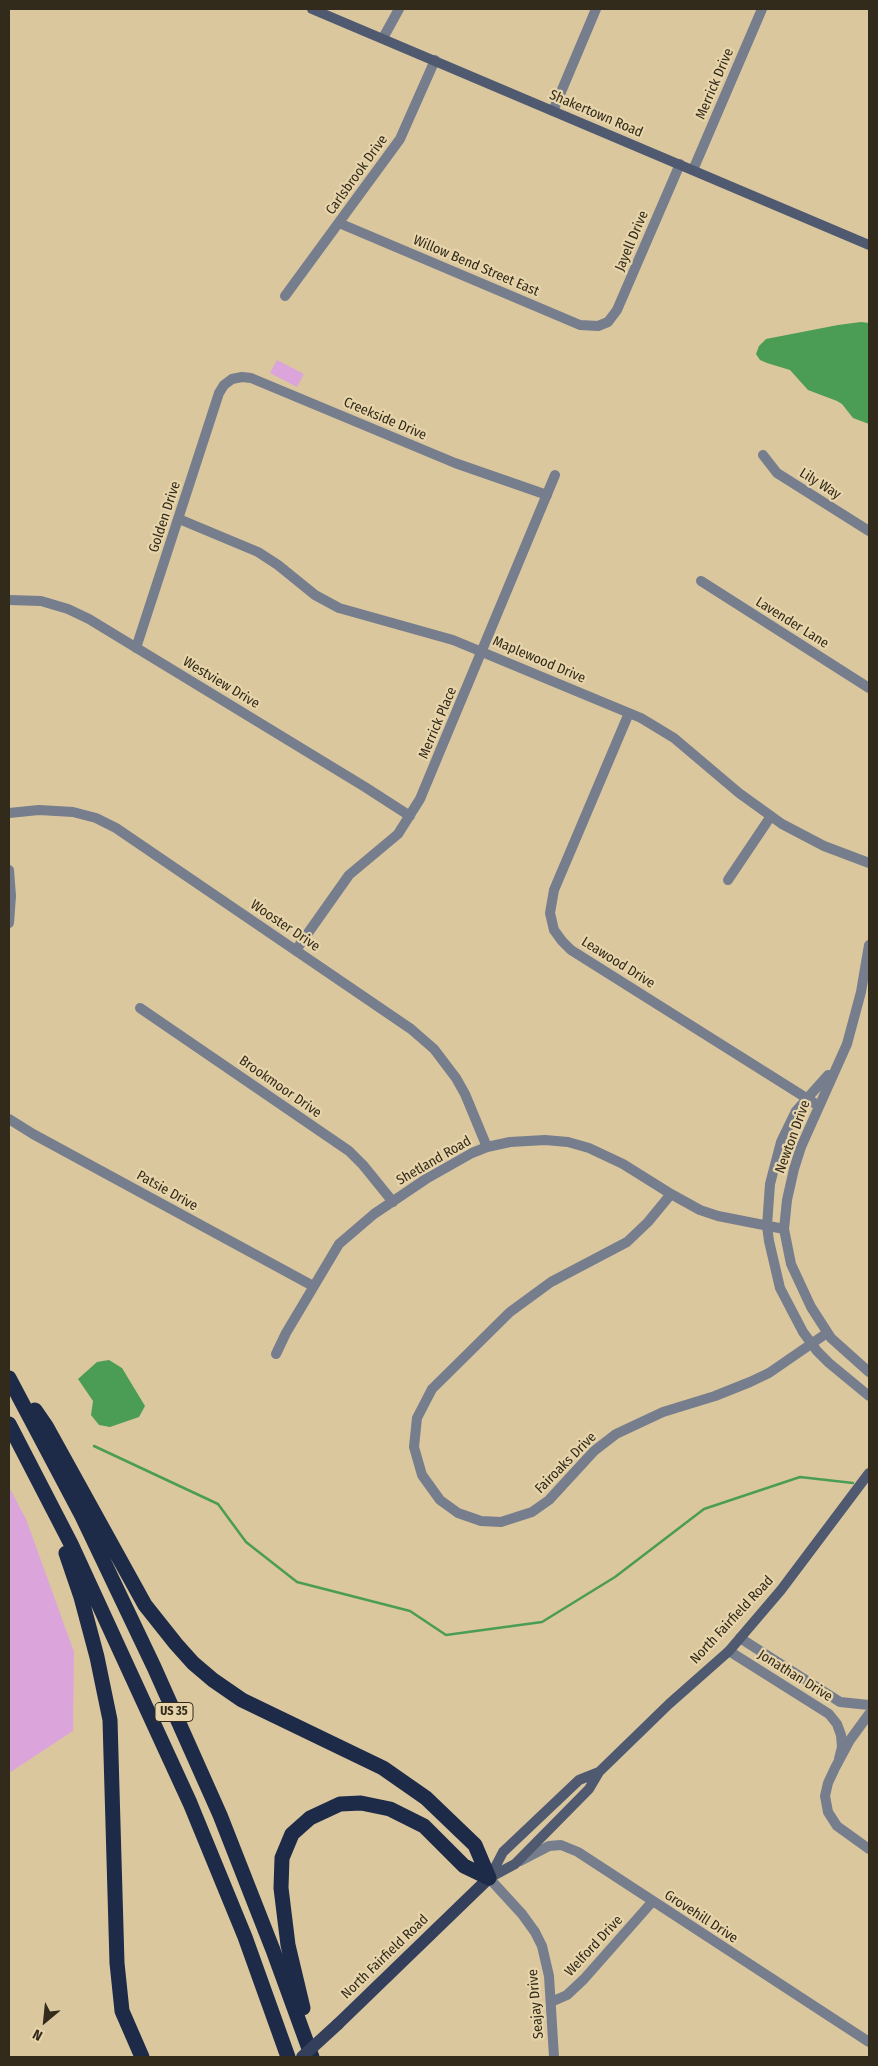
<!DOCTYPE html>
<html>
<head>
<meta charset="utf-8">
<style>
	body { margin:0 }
	#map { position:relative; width:878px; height:2066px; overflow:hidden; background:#dac79e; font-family:"Fira Sans Condensed",sans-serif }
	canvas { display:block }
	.frame { position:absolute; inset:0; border:10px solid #322b1b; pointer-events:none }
	.north { position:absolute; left:20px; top:1996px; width:50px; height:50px; -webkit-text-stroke:4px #e7d4aa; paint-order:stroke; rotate:208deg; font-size:14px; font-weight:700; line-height:20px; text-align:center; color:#322b1b }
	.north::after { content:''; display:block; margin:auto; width:18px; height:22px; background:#322b1b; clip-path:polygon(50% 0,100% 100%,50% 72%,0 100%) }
</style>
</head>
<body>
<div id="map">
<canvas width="878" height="2066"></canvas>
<div class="frame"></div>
<div class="north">N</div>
</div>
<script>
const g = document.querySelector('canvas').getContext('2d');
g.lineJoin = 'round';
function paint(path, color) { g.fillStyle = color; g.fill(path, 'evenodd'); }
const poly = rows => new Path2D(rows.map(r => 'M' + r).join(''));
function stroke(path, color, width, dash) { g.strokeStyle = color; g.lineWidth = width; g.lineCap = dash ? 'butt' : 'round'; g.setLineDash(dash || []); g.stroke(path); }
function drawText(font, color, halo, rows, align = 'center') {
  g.font = font + ' "Fira Sans Condensed",sans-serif'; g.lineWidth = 4.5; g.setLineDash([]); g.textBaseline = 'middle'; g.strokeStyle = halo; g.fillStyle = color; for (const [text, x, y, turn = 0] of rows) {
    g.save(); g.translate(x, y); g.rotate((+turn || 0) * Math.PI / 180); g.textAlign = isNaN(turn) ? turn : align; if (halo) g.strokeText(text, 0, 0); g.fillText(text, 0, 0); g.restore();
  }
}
const green = poly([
	[277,360,304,374,297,387,270,373],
	[9,1487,26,1519,74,1652,73,1731,9,1773]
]);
const water = poly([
	[861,322,869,323,869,424,853,418,842,404,837,401,808,390,790,370,767,363,760,360,756,354,759,346,766,339,838,325],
	[109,1360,122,1368,145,1406,139,1417,110,1427,99,1425,91,1415,93,1401,78,1379,97,1362]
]);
const stream = poly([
	[94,1446,218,1504,246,1542,297,1582,410,1611,446,1635,542,1622,615,1577,704,1509,800,1477,853,1483]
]);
const street = poly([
	[383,38,399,9],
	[553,111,596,9],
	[693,170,762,9],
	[339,223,580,325,598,326,608,322,617,310,680,164],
	[285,296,400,139,435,60],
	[763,455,777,473,869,531],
	[179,519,258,552,278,565,315,595,339,608,453,640,641,718,674,738,739,793,782,824,824,846,869,863],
	[701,581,869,688],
	[9,600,41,601,68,609,89,619,365,787,410,816],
	[136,648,219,393,224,385,232,379,242,377,251,378,455,463,547,495],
	[629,713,554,890,550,913,554,930,562,941,571,950,819,1106],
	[9,813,39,810,73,812,96,818,116,828,411,1029,434,1049,456,1078,465,1094,487,1147],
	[9,870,11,896,9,923],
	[728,880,771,816],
	[869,945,861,992,847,1044,801,1147,794,1169,787,1200,784,1229,791,1264,811,1307,831,1338,869,1372],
	[296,950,349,875,398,834,420,799,555,475],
	[140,1008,349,1151,363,1165,393,1202],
	[828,1075,796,1111,781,1142,770,1184,767,1226,769,1241,780,1288,803,1332,817,1351,829,1363,869,1396],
	[9,1119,33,1134,313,1286],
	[671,1194,648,1222,627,1242,551,1282,510,1312,432,1389,417,1418,414,1447,422,1475,440,1500,458,1513,481,1521,501,1522,532,1512,549,1500,594,1451,616,1434,663,1412,715,1396,750,1382,769,1373,827,1333],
	[276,1354,286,1333,339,1244,374,1214,426,1179,472,1153,487,1147,510,1142,545,1140,568,1142,589,1148,623,1164,671,1194,700,1210,718,1216,784,1229],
	[740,1638,840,1702,869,1705],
	[729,1651,829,1714,837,1724,841,1735,842,1747,839,1759],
	[869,1714,850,1740,835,1768,828,1783,825,1796,828,1812,837,1826,869,1849],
	[520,1861,549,1846,561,1845,578,1852,869,2042],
	[489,1878,522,1914,535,1932,542,1946,549,1976,554,2057],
	[551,2002,567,1995,584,1979,652,1902]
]);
const secondary = poly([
	[312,9,869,245],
	[490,1877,503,1852,579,1780,599,1772],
	[489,1878,515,1864,589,1789,599,1772,669,1704,729,1651,781,1590,869,1473]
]);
const primary = poly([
	[338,2024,489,1878]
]);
const highway = poly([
	[9,1378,82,1516,154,1667,220,1815,273,1950,312,2057],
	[35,1410,46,1426,145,1605,176,1644,193,1663,213,1680,242,1700,383,1768,426,1798,475,1845,489,1878],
	[9,1424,71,1544,190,1803,245,1937,288,2057],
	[66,1553,81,1597,97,1657,110,1720,117,1963,122,2011,142,2057],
	[303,2008,288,1945,281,1888,282,1858,292,1834,310,1818,340,1804,361,1803,390,1809,424,1826,464,1866,489,1878]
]);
const primaryBridge = poly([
	[302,2057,338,2024]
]);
const shields = [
	[174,1712,38]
];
const shieldNames = [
	["US 35",174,1712]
];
const streetNames = [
	["Merrick Drive",715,84,-67],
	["Shakertown Road",596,114,23],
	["Carlsbrook Drive",357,175,-54],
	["Jayell Drive",632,241,-67],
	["Willow Bend Street East",476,266,23],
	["Creekside Drive",385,419,23],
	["Lily Way",820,484,32],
	["Golden Drive",165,517,-72],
	["Lavender Lane",792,623,32],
	["Maplewood Drive",539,660,23],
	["Westview Drive",221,683,31],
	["Merrick Place",438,723,-67],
	["Wooster Drive",285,926,34],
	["Leawood Drive",618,963,32],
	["Brookmoor Drive",280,1087,35],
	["Newton Drive",793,1137,-70],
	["Shetland Road",434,1161,-30],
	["Patsie Drive",167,1191,29],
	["Fairoaks Drive",566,1463,-45],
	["North Fairfield Road",732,1620,-47],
	["Jonathan Drive",795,1676,32],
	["Grovehill Drive",701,1917,33],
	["Welford Drive",594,1946,-47],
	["North Fairfield Road",385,1957,-44],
	["Seajay Drive",536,2004,-95]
];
paint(green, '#dba5db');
paint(water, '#4b9c54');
stroke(stream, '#4b9c54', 2.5);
stroke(street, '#767d8d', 10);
stroke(secondary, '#4f5970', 10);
stroke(primary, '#343f5b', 12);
stroke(highway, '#1d2a48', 15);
stroke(primaryBridge, '#343f5b', 12);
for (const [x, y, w] of shields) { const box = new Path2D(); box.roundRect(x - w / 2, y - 9.5, w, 19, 4); g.fillStyle = '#e7d4aa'; g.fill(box); stroke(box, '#322b1b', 1); }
drawText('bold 12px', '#322b1b', null, shieldNames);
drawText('14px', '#322b1b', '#e7d4aa', streetNames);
</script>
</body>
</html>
